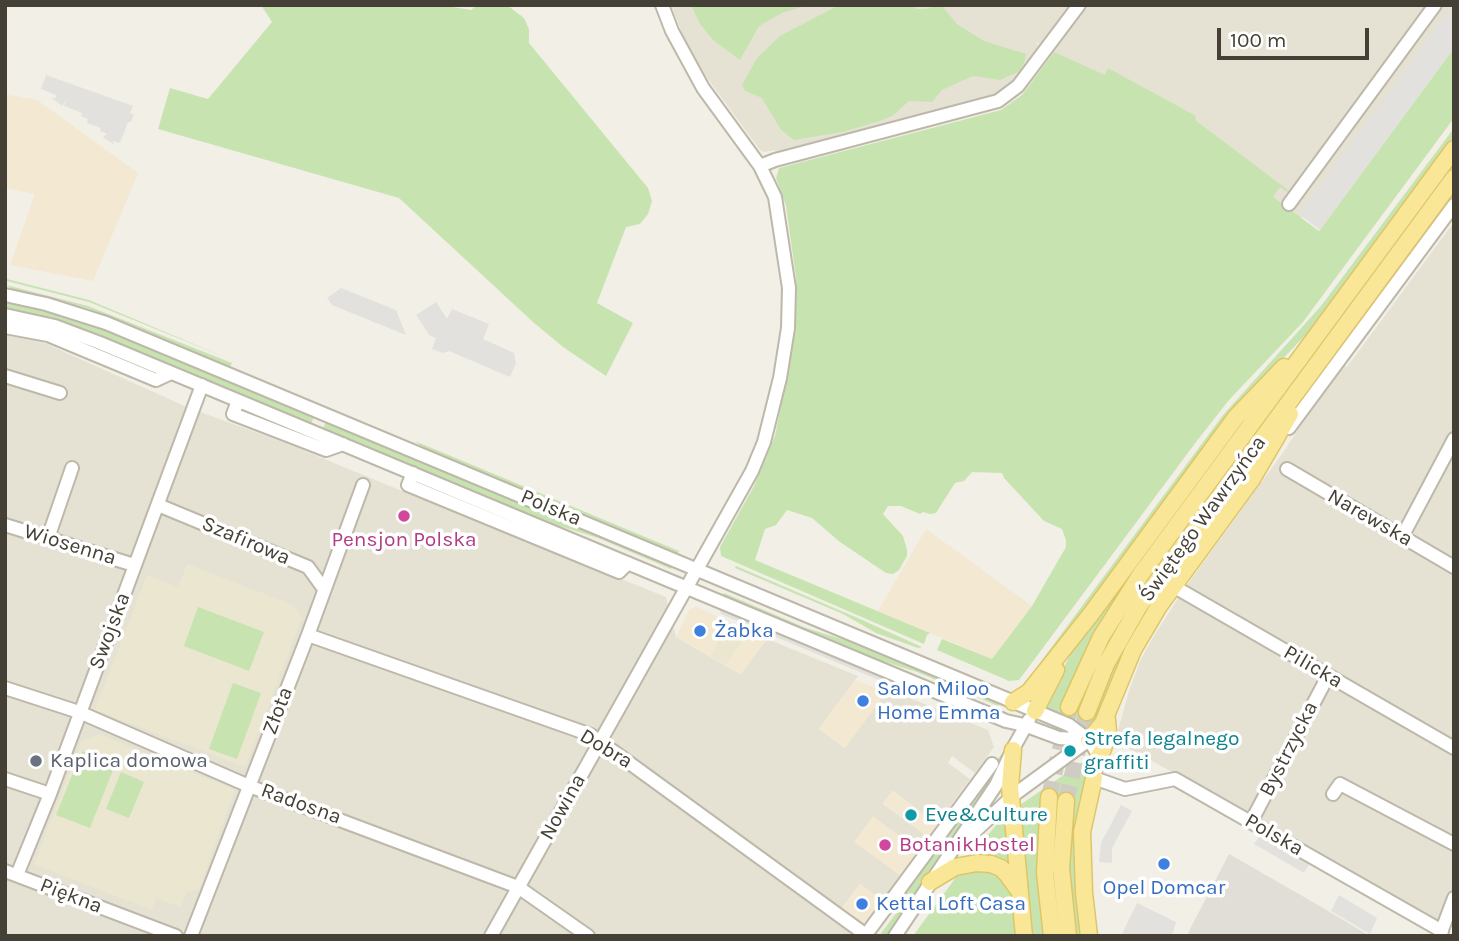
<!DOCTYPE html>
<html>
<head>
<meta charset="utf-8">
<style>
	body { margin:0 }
	#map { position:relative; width:1459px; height:941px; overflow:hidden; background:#f2efe6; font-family:Karla,sans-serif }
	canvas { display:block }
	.frame { position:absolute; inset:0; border:7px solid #444035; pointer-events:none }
	.scale { position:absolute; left:1217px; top:28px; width:152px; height:32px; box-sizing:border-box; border:4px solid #444035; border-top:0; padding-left:9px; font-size:21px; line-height:24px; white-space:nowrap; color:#444035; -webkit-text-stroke:5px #fff; paint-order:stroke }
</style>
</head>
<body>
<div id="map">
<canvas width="1459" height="941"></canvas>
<div class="frame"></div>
<div class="scale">100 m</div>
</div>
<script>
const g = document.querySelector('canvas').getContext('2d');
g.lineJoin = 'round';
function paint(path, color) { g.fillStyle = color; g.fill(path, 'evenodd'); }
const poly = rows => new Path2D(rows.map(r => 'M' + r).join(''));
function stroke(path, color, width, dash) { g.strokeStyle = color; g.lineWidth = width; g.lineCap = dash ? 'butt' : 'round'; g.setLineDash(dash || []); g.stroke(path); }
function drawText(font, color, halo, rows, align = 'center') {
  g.font = font + ' Karla,sans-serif'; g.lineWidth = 7; g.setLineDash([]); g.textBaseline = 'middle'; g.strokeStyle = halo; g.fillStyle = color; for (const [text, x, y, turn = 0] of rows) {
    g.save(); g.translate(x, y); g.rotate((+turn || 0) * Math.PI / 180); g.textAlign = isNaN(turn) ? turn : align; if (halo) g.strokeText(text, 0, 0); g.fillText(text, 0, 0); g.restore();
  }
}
const residential = poly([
	[671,5,1454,5,1454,12,1301,219,1035,41,1041,49,1026,71,1001,96,776,155,775,150,764,152,760,150,702,71,682,33],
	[1454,222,1454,886,1441,918,1434,920,1263,821,1115,741,1129,691,1140,661,1155,634,1187,585,1282,454,1341,364,1347,367],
	[5,332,31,337,187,407,293,446,414,496,666,597,676,637,740,674,767,639,858,676,819,729,845,748,888,689,988,730,994,747,975,773,952,756,948,763,970,779,937,824,893,791,883,804,928,837,918,850,873,817,855,842,900,875,882,900,860,884,841,909,821,895,816,905,849,931,850,936,5,936]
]);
const commercial = poly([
	[5,94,37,100,138,173,93,281,10,265,35,194,5,188],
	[926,529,1032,606,992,659,878,611],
	[696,606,726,621,711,657,676,637,689,610],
	[750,631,767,639,741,674,725,665],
	[855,680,886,692,845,748,819,729],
	[892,791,937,824,928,837,883,803],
	[873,816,918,850,900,875,854,842],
	[860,884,882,900,863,925,841,909]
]);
const industrial = poly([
	[1229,854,1318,905,1370,936,1192,936,1188,933]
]);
const education = poly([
	[187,564,293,605,302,618,245,767,95,710,147,575,178,587],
	[726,621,750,631,725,665,711,657],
	[99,734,235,790,199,889,187,892,181,907,156,898,152,910,34,864,81,742]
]);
const green = poly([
	[261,5,441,5,471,10,477,5,507,5,524,18,529,29,529,43,648,188,652,201,648,214,640,224,626,227,597,303,633,323,606,376,563,347,533,322,399,198,158,129,170,88,208,99,272,22],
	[691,5,808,5,782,13,759,26,740,60,713,40,700,24],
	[839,5,913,5,916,9,925,9,936,6,943,7,957,24,976,36,984,41,1026,54,1025,60,1020,71,1000,80,973,76,942,90,932,102,909,101,892,116,877,122,843,132,794,140,781,130,762,98,745,91,742,85,757,58,780,36],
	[1454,48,1454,118,1303,322,1229,400,1196,442,1019,680,1009,681,937,650,942,639,992,659,1032,606,1066,547,1066,540,1062,529,1044,521,1004,478,1002,473,972,472,964,481,955,483,936,513,930,514,923,512,920,514,901,506,888,506,883,514,903,536,907,550,907,556,899,570,893,574,886,573,840,542,812,518,787,510,776,525,765,529,755,560,930,633,927,635,924,644,721,556,720,547,754,486,775,436,796,328,796,277,786,206,776,178,779,168,1001,110,1022,95,1054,52,1105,75,1108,68,1196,116,1195,120,1288,190,1287,192,1280,187,1273,197,1319,231],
	[1454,128,1454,139,1328,311,1243,401,1035,681,1020,690,1223,415,1321,306],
	[1454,159,1454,168,1177,543,1104,682,1138,619,1280,424,1224,509,1097,720,1089,725,1043,706,1074,648,1233,431,1262,398,1108,611,1086,651,1096,659,1134,595],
	[7,279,89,300,232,360,89,302,7,281],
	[6,285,88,306,232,363,230,367,87,308,12,289],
	[5,301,80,320,314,417,311,424,78,327,53,318,5,308],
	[326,422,599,536,672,567,671,569,598,538,550,523,497,501,323,428],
	[415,441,679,551,677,555,422,447],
	[736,566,860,619,922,647,918,648,876,633,843,614,735,568],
	[724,593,806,628,858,644,999,704,998,706,917,672,863,655,723,596],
	[198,607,264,632,249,671,184,646],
	[233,683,261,693,237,759,209,749],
	[82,751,115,765,90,828,56,815],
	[1003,752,1006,752,988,791,941,855,888,936,879,936,897,912,890,906],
	[1081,763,1090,763,1079,802,1081,804,1084,936,1030,936,1017,807],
	[121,772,144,782,129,818,106,809],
	[1006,816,1010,869,970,858,1000,820],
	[993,868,1013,893,1019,936,913,936,962,869]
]);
const parking = poly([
	[1451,8,1454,10,1454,48,1320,230,1299,214],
	[46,75,133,106,130,113,134,115,131,122,128,122,120,143,113,141,113,144,103,137,107,134,100,131,101,128,87,123,88,119,81,116,82,113,64,106,67,99,62,106,52,98,56,98,56,95,41,89],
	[341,288,396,310,406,335,332,305,327,298],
	[436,302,447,319,452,309,489,324,483,339,514,353,516,363,510,377,449,351,443,353,432,349,436,338,429,335,416,315],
	[719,607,888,678,886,683,721,614],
	[1121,805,1132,811,1112,848,1112,863,1099,862,1101,843],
	[1261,834,1310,863,1304,873,1254,844],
	[1339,895,1377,918,1370,934,1331,911],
	[1137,903,1176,922,1172,936,1121,936]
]);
const majorTunnel = poly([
	[1049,797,1069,710],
	[1066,801,1087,712]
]);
const minor = poly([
	[760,166,775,160,998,101,1018,86,1079,5],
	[1289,204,1435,5],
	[5,295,46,304,106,323,1069,725,1089,740,1096,751,1098,758,1094,778,1125,789,1175,779,1442,931],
	[5,315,55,326,100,343,1006,721,1024,725,1059,738,1089,740],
	[5,327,48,335,156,380,171,373],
	[5,376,60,393],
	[238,401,233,414,326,450,343,444],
	[1289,428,1454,205],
	[1287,469,1454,567],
	[413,473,408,485,619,572,628,563],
	[158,505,308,567,324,589],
	[5,525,134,565],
	[1402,537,1454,439],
	[48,538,72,468],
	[1173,586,1454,748],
	[308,635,591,735,866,935],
	[5,688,79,712,249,786,518,887,588,936],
	[5,779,50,794],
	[1333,794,1340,784,1454,844],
	[1251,822,1328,676],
	[958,843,972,834,1015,794,1089,740],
	[5,871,176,936],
	[17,875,50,794,202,385],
	[1440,935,1454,898],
	[191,936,308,635,363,485],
	[491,936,752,471,764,442,780,378,788,328,789,288,775,197,760,166,703,88,672,31,662,5],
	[865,936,992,764],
	[895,936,996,785,1015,745,1029,720]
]);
const major = poly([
	[1013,702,1029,692,1091,614,1236,417,1284,367],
	[1069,707,1101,637,1141,574,1454,149],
	[1035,711,1056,670],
	[1087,712,1106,664,1139,606,1454,178],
	[1089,740,1103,723,1133,650,1159,606,1252,479,1290,414],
	[1013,750,1010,787,1024,936],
	[1098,758,1103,749,1108,732,1107,719],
	[1049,797,1045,873,1052,936],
	[1066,801,1061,868,1068,936],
	[930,882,955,867,977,863,991,864,1001,868,1007,874,1017,888],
	[1089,936,1084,893,1082,832,1094,778]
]);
const markers = [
	[404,516,7,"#d1479c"],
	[700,631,7,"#3f7fe0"],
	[863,701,7,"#3f7fe0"],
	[1070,751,7,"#0f9aa8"],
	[36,761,7,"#6b7280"],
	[911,815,7,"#0f9aa8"],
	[885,845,7,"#d1479c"],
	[1164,864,7,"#3f7fe0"],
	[862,904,7,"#3f7fe0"]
];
const streetNames = [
	["Polska",551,508,23],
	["Narewska",1370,518,30],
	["Świętego Wawrzyńca",1203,519,-54],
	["Szafirowa",246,541,23],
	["Wiosenna",70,545,17],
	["Swojska",110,631,-69],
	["Pilicka",1313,667,30],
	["Złota",278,711,-69],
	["Dobra",606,749,31],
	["Bystrzycka",1289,749,-63],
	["Radosna",301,804,20],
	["Nowina",563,807,-61],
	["Polska",1274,835,30],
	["Piękna",71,896,21]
];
const hotelNames = [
	["Pensjon Polska",404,540],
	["BotanikHostel",899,845,"left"]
];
const shopNames = [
	["Żabka",714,631],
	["Salon Miloo",877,689],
	["Home Emma",877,713],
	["Opel Domcar",1164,888,"center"],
	["Kettal Loft Casa",876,904]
];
const cultureNames = [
	["Strefa legalnego",1084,739],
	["graffiti",1084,763],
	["Eve&Culture",925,815]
];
const worshipNames = [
	["Kaplica domowa",50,761]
];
paint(residential, '#e5e2d4');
paint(commercial, '#f3e8d1');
paint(industrial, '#e1ded7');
paint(education, '#eae6d0');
paint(green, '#c7e4b0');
paint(parking, '#e3e1dd');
stroke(majorTunnel, '#cfccc3', 16, [16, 8]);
stroke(minor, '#bdb8a9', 16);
stroke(major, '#ddc668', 19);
stroke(minor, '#fff', 12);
stroke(major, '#f9e797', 16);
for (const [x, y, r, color] of markers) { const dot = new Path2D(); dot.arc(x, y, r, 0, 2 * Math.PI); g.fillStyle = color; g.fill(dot); stroke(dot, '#fff', 2.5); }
drawText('21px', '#444035', '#fff', streetNames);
drawText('21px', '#b23c85', '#fff', hotelNames);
drawText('21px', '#366cbe', '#fff', shopNames, 'left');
drawText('21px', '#0d838f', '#fff', cultureNames, 'left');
drawText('21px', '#5b616d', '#fff', worshipNames, 'left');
</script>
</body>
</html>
